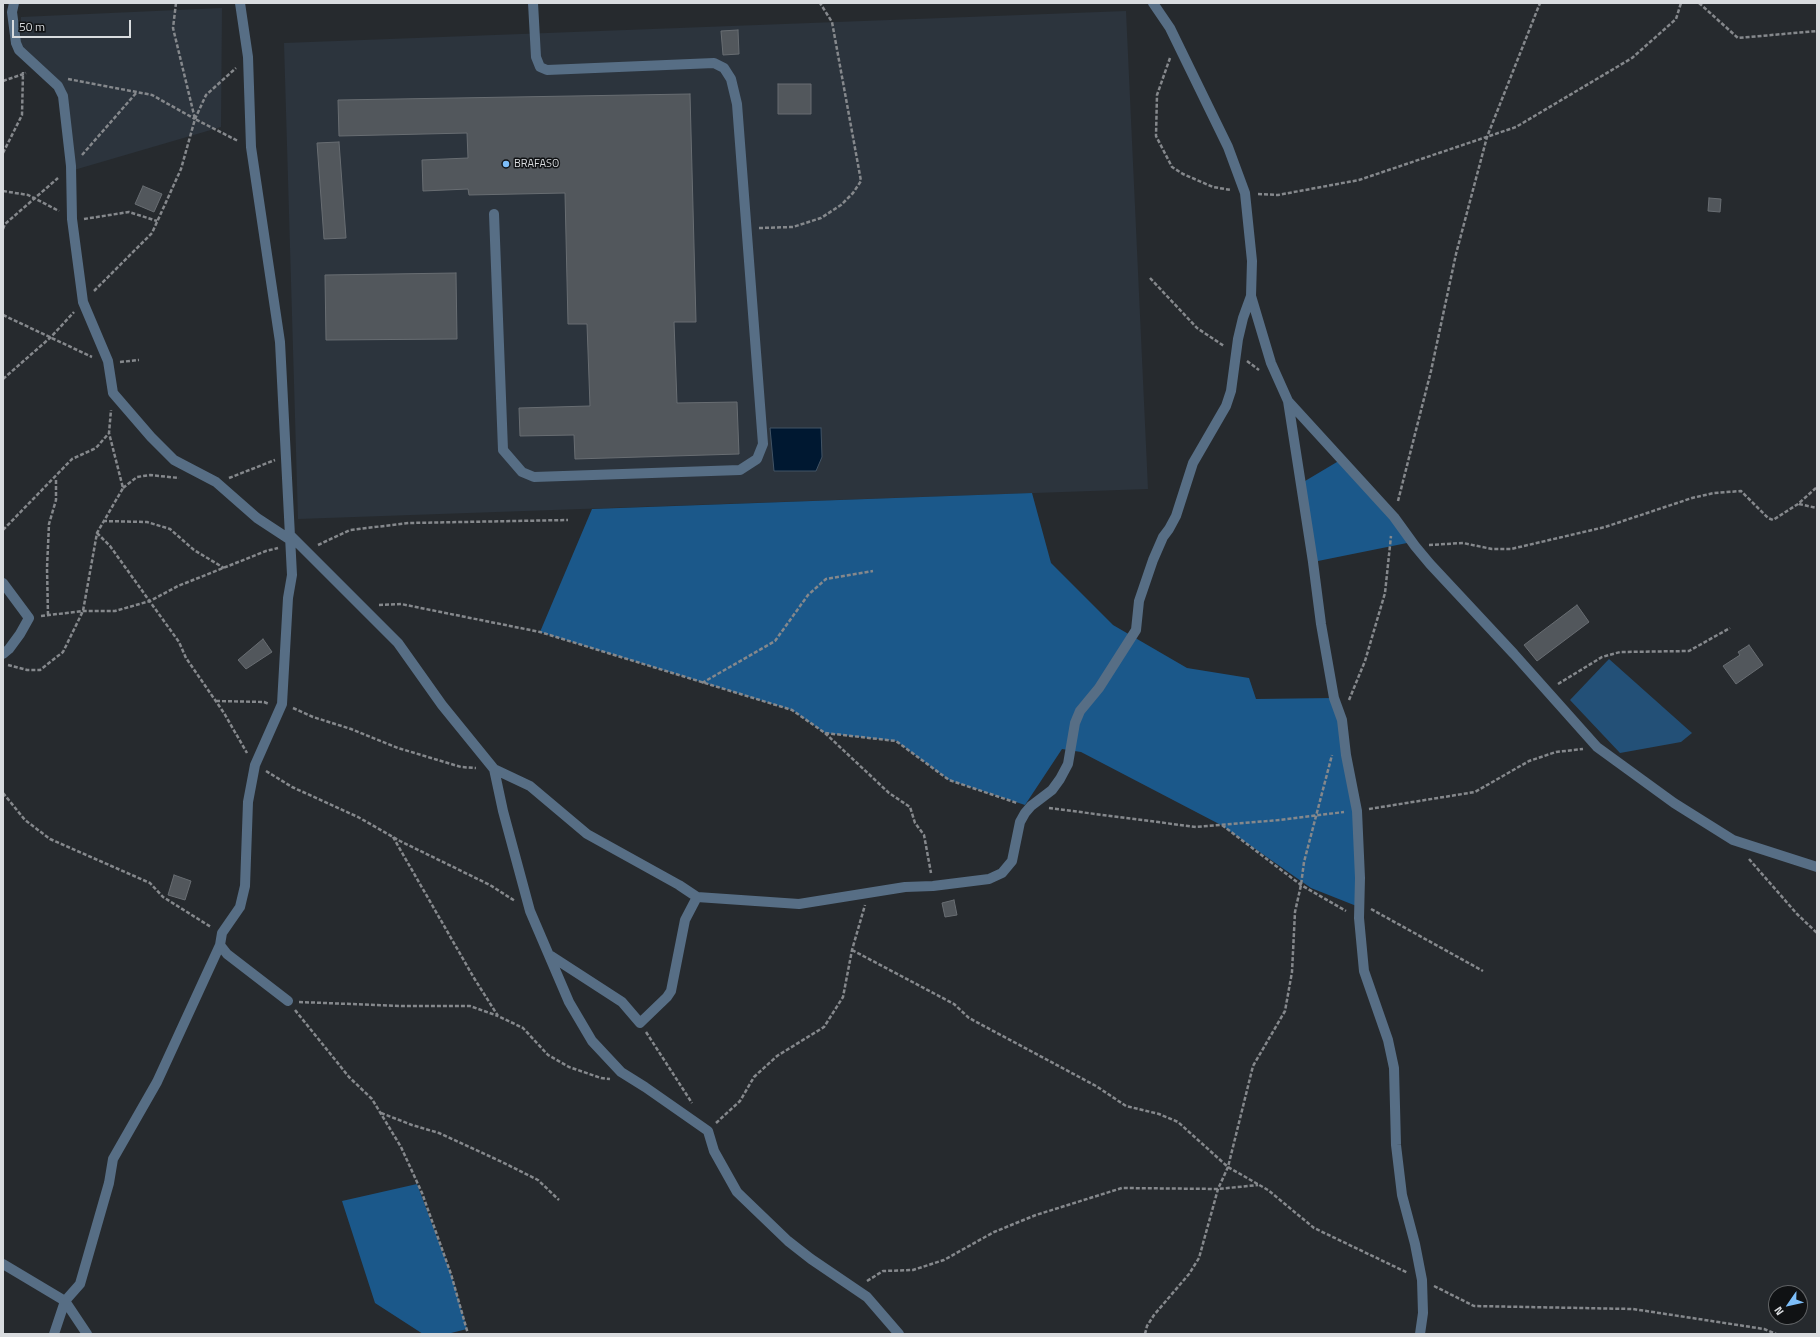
<!DOCTYPE html>
<html>
<head>
<meta charset="utf-8">
<style>
	body { margin:0 }
	#map { position:relative; width:1820px; height:1337px; overflow:hidden; background:#262a2e; font-family:"Titillium Web",sans-serif }
	canvas { display:block }
	.frame { position:absolute; inset:0; border:4px solid #d9dcdf; pointer-events:none }
	.north { position:absolute; left:1768px; top:1285px; width:40px; height:40px; box-sizing:border-box; background:#101214; border:1px solid #606365; border-radius:50%; rotate:236deg; font-size:11px; font-weight:700; line-height:16px; text-align:center; color:#d9dcdf }
	.north::after { content:''; display:block; margin:auto; width:14px; height:18px; background:#7dbef9; clip-path:polygon(50% 0,100% 100%,50% 72%,0 100%) }
	.scale { position:absolute; left:12px; top:20px; width:119px; height:18px; box-sizing:border-box; border:2px solid #d9dcdf; border-top:0; padding-left:5px; font-size:12px; line-height:14px; white-space:nowrap; color:#d9dcdf; -webkit-text-stroke:3px #101214; paint-order:stroke }
</style>
</head>
<body>
<div id="map">
<canvas width="1820" height="1337"></canvas>
<div class="frame"></div>
<div class="north">N</div>
<div class="scale">50 m</div>
</div>
<script>
const g = document.querySelector('canvas').getContext('2d');
g.lineJoin = 'round';
function paint(path, color) { g.fillStyle = color; g.fill(path, 'evenodd'); }
const poly = rows => new Path2D(rows.map(r => 'M' + r).join(''));
function stroke(path, color, width, dash) { g.strokeStyle = color; g.lineWidth = width; g.lineCap = dash ? 'butt' : 'round'; g.setLineDash(dash || []); g.stroke(path); }
function drawText(font, color, halo, rows, align = 'center') {
  g.font = font + ' "Titillium Web",sans-serif'; g.lineWidth = 3; g.setLineDash([]); g.textBaseline = 'middle'; g.strokeStyle = halo; g.fillStyle = color; for (const [text, x, y, turn = 0] of rows) {
    g.save(); g.translate(x, y); g.rotate((+turn || 0) * Math.PI / 180); g.textAlign = isNaN(turn) ? turn : align; if (halo) g.strokeText(text, 0, 0); g.fillText(text, 0, 0); g.restore();
  }
}
const built = poly([
	[222,8,221,127,74,170,66,90,20,49,21,17],
	[1126,11,1148,489,298,519,284,43]
]);
const green = poly([
	[1609,659,1692,733,1681,742,1620,753,1570,700]
]);
const forest = poly([
	[1342,459,1412,542,1313,562,1300,484],
	[1032,493,1051,563,1113,625,1187,668,1249,678,1256,699,1334,698,1359,797,1364,909,1311,888,1221,825,1081,752,1062,749,1025,805,949,780,896,741,825,733,792,710,540,632,592,509],
	[417,1184,451,1274,467,1329,447,1334,423,1334,375,1303,342,1201]
]);
const water = poly([
	[821,428,822,457,816,471,774,471,770,428,821,428]
]);
const building = poly([
	[738,30,739,54,723,55,721,31,738,30],
	[778,84,811,84,811,114,778,114,778,84],
	[690,94,696,322,674,322,677,403,737,402,739,454,575,459,574,435,520,436,519,408,590,406,587,324,568,324,565,193,469,195,468,189,423,191,422,160,468,158,467,133,339,136,338,100,690,94],
	[339,142,346,238,324,239,317,143,339,142],
	[143,186,162,194,154,212,135,204,143,186],
	[1709,198,1721,199,1720,212,1708,211,1709,198],
	[456,273,457,339,326,340,325,275,456,273],
	[1577,605,1589,622,1537,661,1524,645,1577,605],
	[263,639,272,652,246,669,238,660,263,639],
	[1749,645,1763,665,1736,684,1723,666,1740,655,1738,652,1749,645],
	[174,875,191,881,185,900,168,895,174,875],
	[954,900,957,915,945,917,942,903,954,900]
]);
const path = poly([
	[176,3,173,28,195,119,238,141],
	[1699,3,1738,38,1817,31],
	[1170,58,1157,95,1156,136,1172,167,1183,174,1213,187,1231,190],
	[68,79,152,95,195,119],
	[3,81,26,73],
	[3,153,22,115,23,72],
	[82,155,137,92],
	[3,191,28,195,59,211],
	[1258,194,1278,195,1359,180,1516,127,1632,58,1676,19,1681,3],
	[84,219,129,212,157,221],
	[759,228,793,227,821,218,841,205,853,193,861,181,832,22,820,3],
	[3,229,5,224,58,178],
	[1150,278,1197,328,1224,346],
	[94,291,152,233,181,169,195,119,206,95,236,68],
	[3,315,92,357],
	[1247,361,1259,370],
	[120,362,139,360],
	[3,379,51,337,74,312],
	[229,478,275,460],
	[123,488,137,477,150,475,179,478],
	[1398,501,1431,371,1456,254,1487,137,1540,3],
	[1799,504,1817,508],
	[103,521,147,522,170,529,194,550,224,568],
	[3,530,72,459,96,448,109,433],
	[97,533,110,546,179,642,186,658,224,713,247,753],
	[318,545,350,530,409,523,568,520],
	[1429,545,1463,543,1492,549,1511,549,1605,527,1692,498,1714,493,1741,491,1768,518,1773,520,1798,504,1817,487],
	[379,605,401,604,540,632,792,710,825,733,896,741,949,780,1017,803],
	[48,615,47,568,49,524,56,500,56,478],
	[41,616,83,611,115,611,150,601,178,586,266,551,278,548],
	[8,665,27,670,40,670,63,652,83,611,97,533,123,488,109,433,111,410],
	[702,683,775,641,808,595,826,579,873,571],
	[1558,684,1602,657,1620,652,1689,651,1730,628],
	[1349,700,1365,661,1385,593,1391,536],
	[216,701,264,702,269,704],
	[293,708,313,717,351,729,398,748,461,767,476,768],
	[825,733,889,793,910,807,915,823,924,835,931,873],
	[266,771,292,787,358,817,400,841,490,885,515,901],
	[3,793,25,820,50,839,150,883,163,897,211,927],
	[1049,808,1196,827,1280,820,1344,812],
	[1369,809,1475,792,1529,761,1556,752,1583,749],
	[1222,825,1301,885,1346,911],
	[393,837,474,978,498,1016,523,1028,548,1055,569,1067,601,1078,610,1079],
	[1749,859,1797,914,1817,933],
	[1371,909,1483,971],
	[852,950,954,1004,969,1018,1096,1086,1126,1106,1159,1114,1178,1122,1228,1167,1268,1190,1314,1228,1408,1273],
	[299,1002,402,1006,470,1006,498,1016],
	[295,1010,349,1077,372,1099,401,1147,422,1193,451,1274,468,1334],
	[646,1032,692,1103],
	[381,1113,412,1125,439,1133,502,1162,538,1180,559,1200],
	[716,1123,740,1101,754,1077,777,1056,824,1027,843,997,852,950,865,905],
	[867,1281,883,1271,913,1270,944,1260,994,1232,1036,1215,1122,1188,1218,1189,1258,1185],
	[1434,1286,1474,1306,1633,1309,1764,1329,1776,1334],
	[1145,1334,1147,1326,1154,1315,1189,1274,1199,1258,1218,1189,1228,1167,1253,1066,1285,1011,1292,972,1295,912,1301,885,1304,862,1332,755]
]);
const minor = poly([
	[14,3,12,12,16,43,19,50,58,86,63,96,71,166,72,219,83,302,108,361,113,393,151,437,174,460,216,482,257,518,289,539],
	[240,3,248,57,251,147,280,342,292,575,288,598,282,704,255,765,248,802,245,886,240,907,222,933,220,945,227,954,288,1001],
	[1153,3,1170,28,1228,147,1245,193,1252,261,1251,296,1271,363,1288,401,1313,562,1321,624,1334,698,1342,720,1346,755,1357,811,1360,878,1359,918,1364,971,1388,1040,1394,1068,1396,1145,1402,1195,1415,1244,1422,1280,1423,1313,1420,1334],
	[494,214,503,450,522,472,534,477,740,470,757,459,763,444,737,104,731,79,724,68,714,63,547,70,540,67,536,57,533,3],
	[1288,401,1394,517,1415,546,1430,564,1514,654,1597,747,1674,803,1733,840,1817,867],
	[289,534,398,643,442,705,494,769,503,811,530,911,569,1002,592,1041,621,1072,645,1087,708,1131,714,1151,737,1192,788,1241,811,1259,867,1297,899,1334],
	[3,583,29,618,20,634,9,649,3,654],
	[494,769,530,786,587,834,679,885,697,897,799,904,905,887,933,886,989,879,1002,873,1012,861,1020,822,1025,813,1031,806,1052,790,1060,779,1068,764,1075,723,1080,711,1099,688,1136,630,1139,601,1153,560,1163,537,1169,529,1176,516,1193,463,1226,406,1231,391,1238,339,1243,318,1251,296],
	[551,956,622,1002,640,1023,667,997,671,991,685,920,697,897],
	[3,1264,65,1301,87,1334],
	[54,1334,65,1301,80,1284,109,1183,113,1159,157,1082,220,945]
]);
const markers = [
	[506,164,4,"#7dbef9"]
];
const poiNames = [
	["BRAFASO",514,164]
];
paint(built, '#2c343d');
paint(green, '#235077');
paint(forest, '#1b588a');
paint(water, '#001831');
stroke(water, '#415365', 1);
paint(building, '#52575c');
stroke(building, '#686d72', 1);
stroke(path, '#85888c', 2.5, [4, 2]);
stroke(minor, '#576e85', 10);
for (const [x, y, r, color] of markers) { const dot = new Path2D(); dot.arc(x, y, r, 0, 2 * Math.PI); g.fillStyle = color; g.fill(dot); stroke(dot, '#101214', 1.5); }
drawText('11px', '#d9dcdf', '#101214', poiNames, 'left');
</script>
</body>
</html>
